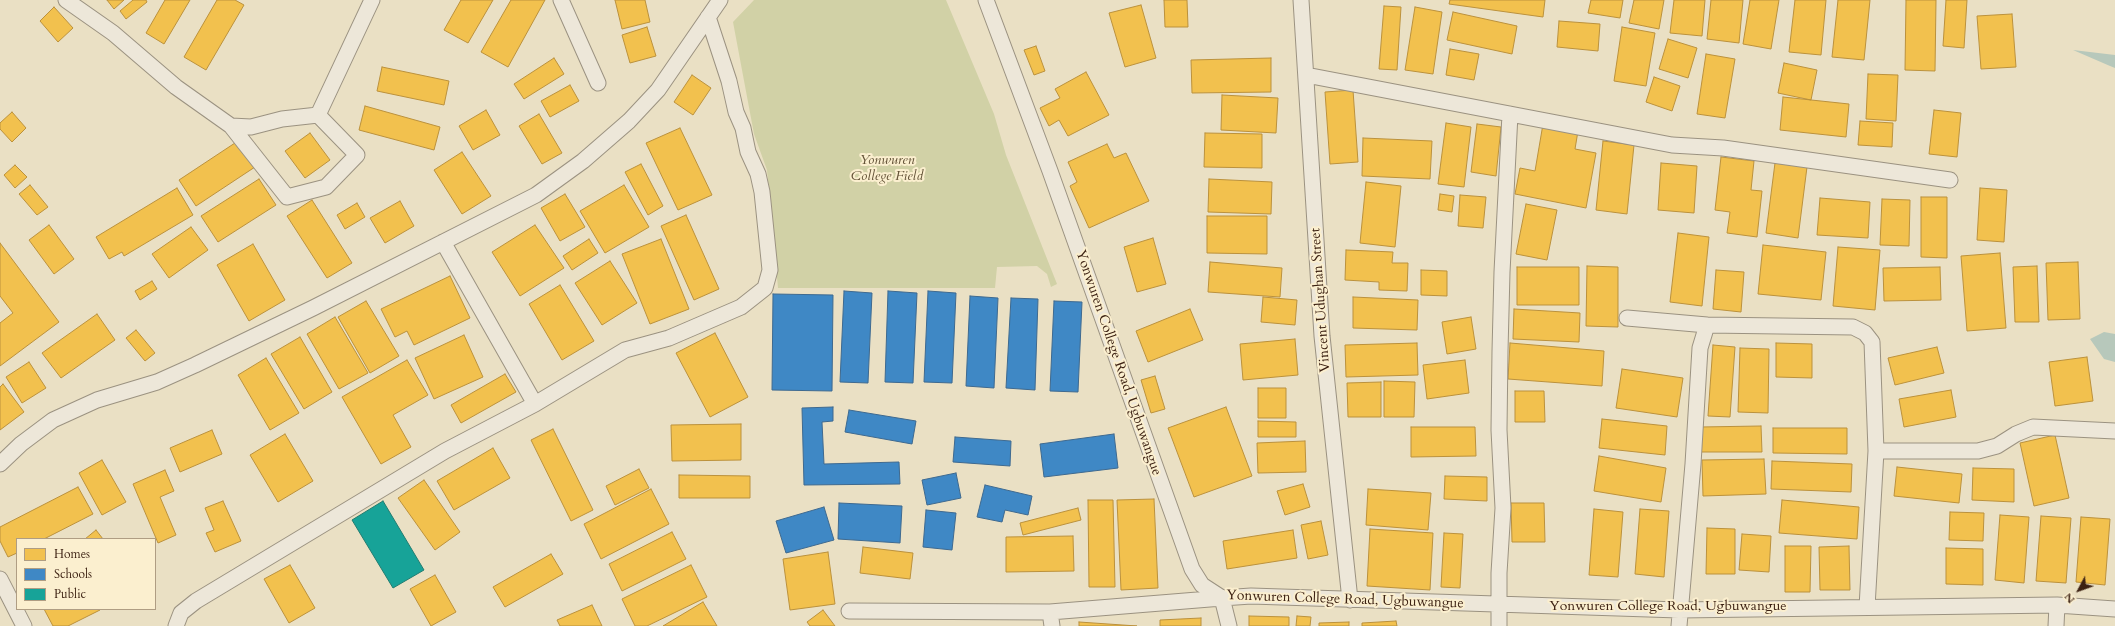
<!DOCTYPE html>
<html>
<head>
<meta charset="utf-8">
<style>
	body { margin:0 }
	#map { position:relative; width:2115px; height:626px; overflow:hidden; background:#eae0c4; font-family:Cardo,serif }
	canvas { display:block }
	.legend { position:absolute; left:16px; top:538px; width:140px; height:72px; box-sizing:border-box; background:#fbefcf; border:1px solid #af9d83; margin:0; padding:5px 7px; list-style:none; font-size:12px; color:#3c2112 }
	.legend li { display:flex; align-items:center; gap:8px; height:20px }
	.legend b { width:20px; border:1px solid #af9d83 }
	.north { position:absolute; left:2059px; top:570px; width:40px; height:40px; -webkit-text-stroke:3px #fbefcf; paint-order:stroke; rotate:229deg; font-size:11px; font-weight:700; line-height:16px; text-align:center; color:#3c2112 }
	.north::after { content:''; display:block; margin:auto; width:14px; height:18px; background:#3c2112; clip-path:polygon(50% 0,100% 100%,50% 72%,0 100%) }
</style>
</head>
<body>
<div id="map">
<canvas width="2115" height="626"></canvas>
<ul class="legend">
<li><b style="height:11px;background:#f2c14e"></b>Homes</li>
<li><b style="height:11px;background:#3f88c5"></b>Schools</li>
<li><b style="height:11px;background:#17a398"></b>Public</li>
</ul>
<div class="north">N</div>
</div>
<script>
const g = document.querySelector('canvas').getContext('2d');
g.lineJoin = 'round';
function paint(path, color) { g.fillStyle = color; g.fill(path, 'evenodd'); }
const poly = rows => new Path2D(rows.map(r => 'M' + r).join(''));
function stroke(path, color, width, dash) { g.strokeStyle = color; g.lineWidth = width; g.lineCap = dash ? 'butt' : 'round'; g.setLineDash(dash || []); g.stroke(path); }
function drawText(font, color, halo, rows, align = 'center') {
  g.font = font + ' Cardo,serif'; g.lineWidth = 4; g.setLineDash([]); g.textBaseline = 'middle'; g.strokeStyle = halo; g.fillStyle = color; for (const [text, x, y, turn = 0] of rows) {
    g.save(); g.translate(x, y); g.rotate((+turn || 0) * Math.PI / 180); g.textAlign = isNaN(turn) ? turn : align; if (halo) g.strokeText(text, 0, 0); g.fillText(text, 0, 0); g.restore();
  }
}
const green = poly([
	[754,0,946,0,994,114,1006,155,1057,284,1051,287,1047,274,1037,266,997,267,995,288,778,288,767,170,754,134,733,22]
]);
const water = poly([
	[2073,50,2115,55,2115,68,2110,66],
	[2104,332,2115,334,2115,362,2104,359,2090,339]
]);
const homes = poly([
	[107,0,124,0,114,9,107,0],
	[133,0,146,0,147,2,126,19,120,11,133,0],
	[165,0,190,0,164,44,146,33,165,0],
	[217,0,235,0,244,5,206,70,184,57,217,0],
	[461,0,493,0,468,43,444,30,461,0],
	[511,0,545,0,508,67,481,52,511,0],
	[615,0,645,0,650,22,622,29,615,0],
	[1164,0,1187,0,1188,27,1165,27,1164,0],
	[1450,0,1545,0,1543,17,1449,4,1450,0],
	[1591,0,1623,0,1620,18,1588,13,1591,0],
	[1634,0,1664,0,1659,29,1629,23,1634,0],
	[1674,0,1705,0,1702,36,1670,33,1674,0],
	[1711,0,1743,0,1739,43,1707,39,1711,0],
	[1750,0,1779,0,1771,49,1743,44,1750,0],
	[1795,0,1826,0,1821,55,1789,52,1795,0],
	[1838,0,1870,0,1864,60,1832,57,1838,0],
	[1906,0,1936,0,1935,71,1905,70,1906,0],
	[1946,0,1967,0,1964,48,1943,46,1946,0],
	[1141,5,1156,58,1125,67,1109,13,1141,5],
	[1384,6,1401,7,1397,70,1379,69,1384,6],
	[54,7,73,28,58,42,40,21,54,7],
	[1415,7,1442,12,1433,74,1405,70,1415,7],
	[1453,12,1517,26,1512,54,1447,40,1453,12],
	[2012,14,2016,67,1981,69,1977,16,2012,14],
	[1559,21,1600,24,1598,51,1557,47,1559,21],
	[647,27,656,56,630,63,622,35,647,27],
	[1622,27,1655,33,1646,86,1614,81,1622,27],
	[1668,39,1697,48,1688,78,1659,69,1668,39],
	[1036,46,1045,71,1034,75,1024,50,1036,46],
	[1450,49,1479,54,1474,80,1446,75,1450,49],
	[1706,54,1735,59,1725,118,1697,114,1706,54],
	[554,58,564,74,524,99,514,84,554,58],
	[1271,58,1271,92,1192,93,1191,60,1271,58],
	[1784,63,1817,70,1811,100,1778,93,1784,63],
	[382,67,449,81,444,105,377,91,382,67],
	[1086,72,1109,115,1068,136,1059,120,1049,126,1040,108,1060,98,1055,89,1086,72],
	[1868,74,1898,75,1896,121,1866,119,1868,74],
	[692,75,711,88,693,115,674,102,692,75],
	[1654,77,1680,86,1672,111,1646,102,1654,77],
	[570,85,579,101,550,117,541,101,570,85],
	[1353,90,1358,162,1330,164,1325,92,1353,90],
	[1222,95,1278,98,1276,133,1221,130,1222,95],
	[1783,97,1849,104,1846,137,1780,130,1783,97],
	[365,106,440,127,434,150,359,130,365,106],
	[486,110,500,135,473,150,459,126,486,110],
	[1934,110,1961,113,1957,157,1929,154,1934,110],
	[12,112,26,128,12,142,0,129,0,123,12,112],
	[539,114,562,153,542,164,519,126,539,114],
	[1860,121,1893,123,1892,147,1858,145,1860,121],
	[1446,123,1471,127,1464,187,1438,184,1446,123],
	[1477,124,1501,127,1496,176,1471,172,1477,124],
	[1543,124,1578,131,1575,149,1596,153,1586,208,1515,194,1520,168,1535,171,1543,124],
	[680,128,712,195,678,210,646,143,680,128],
	[310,133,330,160,305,178,285,151,310,133],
	[1205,133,1262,134,1262,168,1204,167,1205,133],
	[1363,138,1432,141,1430,179,1362,176,1363,138],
	[238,141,255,167,196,206,179,180,238,141],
	[1603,141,1634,145,1627,214,1596,210,1603,141],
	[1107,144,1114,158,1126,153,1149,201,1089,228,1070,186,1077,182,1068,162,1107,144],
	[462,152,491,196,462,214,434,170,462,152],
	[1721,157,1754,161,1751,190,1762,191,1757,237,1727,233,1730,212,1715,210,1721,157],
	[1661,163,1697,166,1694,213,1658,210,1661,163],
	[1775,163,1807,167,1798,238,1766,233,1775,163],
	[641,164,663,206,648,215,625,172,641,164],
	[15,165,27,177,15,188,4,175,15,165],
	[259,179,276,205,218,242,201,216,259,179],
	[1209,179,1272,182,1271,214,1208,212,1209,179],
	[1366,182,1401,186,1395,247,1360,243,1366,182],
	[30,185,48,207,37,215,19,194,30,185],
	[624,185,649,227,605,253,580,211,624,185],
	[177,188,193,215,124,256,122,252,109,259,96,237,177,188],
	[1980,188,2007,190,2004,242,1977,240,1980,188],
	[565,194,585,227,560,241,541,208,565,194],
	[1440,194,1454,196,1452,212,1438,210,1440,194],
	[1460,195,1486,197,1483,228,1458,226,1460,195],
	[1921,197,1947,197,1947,258,1921,257,1921,197],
	[1820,198,1870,202,1868,238,1817,235,1820,198],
	[1882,199,1910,200,1909,246,1880,245,1882,199],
	[312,200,352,263,327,278,287,216,312,200],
	[400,201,414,226,385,243,370,218,400,201],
	[357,203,365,217,345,229,337,215,357,203],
	[1526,204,1557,210,1547,260,1516,254,1526,204],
	[686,215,719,289,694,300,661,226,686,215],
	[1207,216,1267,216,1267,254,1207,253,1207,216],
	[49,225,74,259,54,274,29,240,49,225],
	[535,225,564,268,520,296,492,252,535,225],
	[191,227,208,250,169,278,152,254,191,227],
	[1678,233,1709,237,1702,306,1670,302,1678,233],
	[1153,238,1166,284,1137,292,1124,247,1153,238],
	[589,239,598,253,572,270,563,256,589,239],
	[661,239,689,309,650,324,622,254,661,239],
	[0,243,59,322,0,366,0,323,13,313,0,296,0,243],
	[253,244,285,300,249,321,217,265,253,244],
	[1763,245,1826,252,1821,300,1758,294,1763,245],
	[1838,247,1880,250,1875,310,1833,306,1838,247],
	[1346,250,1393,252,1392,263,1408,263,1407,291,1379,290,1379,282,1345,280,1346,250],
	[2000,253,2006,328,1967,331,1961,256,2000,253],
	[610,261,637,303,602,325,575,283,610,261],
	[1210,262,1282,268,1280,297,1208,292,1210,262],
	[2078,262,2080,319,2048,320,2046,263,2078,262],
	[1587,266,1618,267,1618,327,1586,326,1587,266],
	[2037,266,2039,322,2015,322,2013,267,2037,266],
	[1517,267,1579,267,1579,305,1517,305,1517,267],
	[1940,267,1941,300,1884,301,1883,268,1940,267],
	[1421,270,1447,271,1447,296,1421,295,1421,270],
	[1716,270,1744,272,1741,312,1713,309,1716,270],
	[450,276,470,318,414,345,407,331,395,337,381,309,450,276],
	[152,281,157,289,140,300,135,291,152,281],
	[560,285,594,341,562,360,529,304,560,285],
	[1263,297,1297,300,1295,325,1261,322,1263,297],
	[1353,297,1418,300,1417,330,1353,328,1353,297],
	[366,301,399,356,370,373,338,317,366,301],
	[1190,309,1203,340,1148,362,1136,331,1190,309],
	[1514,309,1580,313,1579,342,1513,339,1514,309],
	[97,314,115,340,61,378,42,353,97,314],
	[335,317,368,373,339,389,307,334,335,317],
	[1471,317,1476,349,1447,354,1442,322,1471,317],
	[136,330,155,353,145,361,126,338,136,330],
	[715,333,748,397,710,417,676,353,715,333],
	[464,335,483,377,434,399,415,358,464,335],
	[300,337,332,392,304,409,271,354,300,337],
	[1295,339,1298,375,1243,380,1240,344,1295,339],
	[1417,343,1418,375,1346,377,1345,345,1417,343],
	[1510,343,1604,351,1602,386,1508,379,1510,343],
	[1776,343,1812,344,1812,378,1776,377,1776,343],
	[1713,345,1735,347,1730,417,1708,416,1713,345],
	[1937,347,1944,373,1895,385,1888,358,1937,347],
	[1740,348,1769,349,1768,413,1738,412,1740,348],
	[2087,357,2093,401,2055,406,2049,362,2087,357],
	[266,358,299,413,270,430,238,375,266,358],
	[407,360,428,395,393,415,411,447,381,464,342,397,407,360],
	[1465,360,1469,393,1427,399,1423,365,1465,360],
	[29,362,46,388,22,403,6,377,29,362],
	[1622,369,1683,378,1677,417,1616,408,1622,369],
	[505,374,516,392,461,423,451,405,505,374],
	[1155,376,1165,409,1151,413,1141,380,1155,376],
	[1384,381,1415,382,1414,417,1384,417,1384,381],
	[1381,382,1381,417,1348,417,1347,383,1381,382],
	[3,384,24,412,0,430,0,387,3,384],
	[1258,388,1286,388,1286,418,1258,418,1258,388],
	[1951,390,1956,417,1904,427,1899,399,1951,390],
	[1515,391,1544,391,1545,422,1515,422,1515,391],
	[1226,407,1252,476,1194,497,1168,428,1226,407],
	[1602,419,1667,426,1665,455,1599,448,1602,419],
	[1258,421,1296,422,1296,437,1258,437,1258,421],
	[741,424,741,460,672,461,671,425,741,424],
	[1761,426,1762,452,1700,452,1700,427,1761,426],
	[1411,427,1475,427,1476,456,1411,457,1411,427],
	[1773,428,1847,428,1847,454,1773,453,1773,428],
	[553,429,593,510,571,521,531,440,553,429],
	[212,430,222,454,180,472,170,448,212,430],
	[285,434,313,481,278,502,250,455,285,434],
	[2055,435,2069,498,2034,506,2020,443,2055,435],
	[1305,441,1306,472,1258,473,1257,443,1305,441],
	[493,448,510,478,454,510,437,481,493,448],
	[1599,456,1666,468,1661,502,1594,491,1599,456],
	[1764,459,1766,494,1703,496,1702,460,1764,459],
	[102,460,126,502,102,515,79,473,102,460],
	[1772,461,1852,464,1851,492,1771,489,1772,461],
	[1897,467,1962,474,1959,503,1894,496,1897,467],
	[1973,468,2014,469,2014,502,1972,500,1973,468],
	[639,469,649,488,615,505,606,486,639,469],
	[165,470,174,491,160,497,176,535,158,543,133,484,165,470],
	[679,475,750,476,750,498,679,498,679,475],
	[1445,476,1487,477,1487,501,1444,499,1445,476],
	[424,480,460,532,435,550,398,498,424,480],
	[1303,484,1310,507,1285,515,1277,491,1303,484],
	[78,487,93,514,44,539,17,539,17,553,8,557,0,541,0,527,78,487],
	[651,489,669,524,601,559,584,524,651,489],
	[1368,489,1431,493,1428,530,1366,525,1368,489],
	[1154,499,1158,588,1121,590,1117,500,1154,499],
	[1088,500,1113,500,1115,587,1089,587,1088,500],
	[1782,500,1859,507,1857,539,1779,533,1782,500],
	[223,501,241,541,215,552,206,533,214,530,205,508,223,501],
	[1511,503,1544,503,1545,542,1512,542,1511,503],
	[1078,508,1081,520,1023,535,1020,523,1078,508],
	[1594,509,1623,512,1618,577,1589,575,1594,509],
	[1640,509,1669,511,1664,577,1635,574,1640,509],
	[1950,512,1984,513,1983,541,1949,540,1950,512],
	[2000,515,2029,517,2024,583,1995,580,2000,515],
	[2041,516,2071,518,2066,583,2036,581,2041,516],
	[2081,517,2110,519,2105,585,2076,582,2081,517],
	[1321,521,1328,555,1308,559,1301,525,1321,521],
	[1707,528,1735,529,1735,574,1706,574,1707,528],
	[1370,529,1433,533,1430,590,1367,586,1370,529],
	[96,530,103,539,85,539,96,530],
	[1293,530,1297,558,1227,569,1223,541,1293,530],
	[672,532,686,559,622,591,609,564,672,532],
	[1444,533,1463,534,1460,588,1441,587,1444,533],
	[1742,534,1771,536,1769,572,1739,570,1742,534],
	[1073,536,1074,571,1006,572,1006,537,1073,536],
	[1785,546,1811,546,1810,592,1785,592,1785,546],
	[1849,546,1850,590,1820,590,1819,547,1849,546],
	[863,547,913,553,910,579,860,573,863,547],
	[1946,548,1983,549,1983,585,1946,584,1946,548],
	[828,552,835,604,790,610,783,559,828,552],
	[551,554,563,574,505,607,493,587,551,554],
	[290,565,315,608,289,623,264,579,290,565],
	[691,565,707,597,647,626,635,626,622,599,691,565],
	[435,575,456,612,431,626,410,589,435,575],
	[703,602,717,626,663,626,703,602],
	[592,605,602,626,560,626,557,620,592,605],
	[44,609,99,609,100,610,68,626,53,626,44,609],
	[823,610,835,626,810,626,807,622,823,610],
	[1249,616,1289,617,1289,626,1249,626,1249,616],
	[1297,616,1311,617,1310,626,1296,626,1297,616],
	[1201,618,1201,626,1160,626,1160,620,1201,618],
	[1396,621,1397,626,1362,626,1362,623,1396,621],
	[1079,622,1137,626,1079,626,1079,622],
	[1349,622,1349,626,1319,626,1319,623,1349,622]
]);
const schools = poly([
	[844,291,872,293,868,383,840,382,844,291],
	[888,291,917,293,913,383,885,382,888,291],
	[928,291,956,293,952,383,924,382,928,291],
	[773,294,833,295,832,391,772,390,773,294],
	[970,296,998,298,994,388,966,386,970,296],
	[1011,298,1038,299,1035,390,1006,388,1011,298],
	[1054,301,1082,302,1078,392,1050,391,1054,301],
	[833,407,833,421,822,422,824,464,899,462,900,484,804,485,802,408,833,407],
	[849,410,916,421,912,444,845,432,849,410],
	[1114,434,1118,468,1044,477,1040,444,1114,434],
	[955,437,1011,441,1010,466,953,462,955,437],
	[956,473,961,498,927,505,922,480,956,473],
	[985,485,1032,496,1028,515,1005,510,1002,522,977,517,985,485],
	[839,503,902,506,900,543,838,539,839,503],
	[824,507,834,540,786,553,776,521,824,507],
	[926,510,956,513,952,550,923,547,926,510]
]);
const public = poly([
	[383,501,424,570,393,588,352,520,383,501]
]);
const minor = poly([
	[66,0,113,33,176,87,231,126,251,127,282,119,318,115],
	[561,0,598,83],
	[986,0,1050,171,1192,569,1202,585,1222,598,1251,596,1679,610,2057,605,2115,609],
	[1301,0,1322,336,1350,600],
	[1306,75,1672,145,1723,148,1950,180],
	[231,126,287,197,326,187,357,155,318,115,372,0],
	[443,242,535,404],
	[1627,318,1707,325],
	[1876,451,1978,451,1997,446,2016,434,2033,427,2115,431],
	[0,464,21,444,53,420,97,400,157,382,195,365,313,308,536,195,583,161,629,121,658,90,720,0],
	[0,579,24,626],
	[849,611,1050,612,1222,598,1229,626],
	[1050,612,1052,626],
	[176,626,181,613,196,601,445,451,535,404,625,350,669,338,741,307,765,288,770,270,762,192,758,174,748,152,743,128,736,112,729,81,708,17],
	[1499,626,1499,573,1503,508,1499,430,1500,351,1502,272,1510,114],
	[1679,626,1693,464,1700,348,1707,325,1853,327,1865,333,1872,342,1876,451,1867,607],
	[2056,626,2057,605]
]);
const parkNames = [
	["Yonwuren",887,161],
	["College Field",887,177]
];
const streetNames = [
	["Vincent Udughan Street",1321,300,-94],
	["Yonwuren College Road, Ugbuwangue",1118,363,71],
	["Yonwuren College Road, Ugbuwangue",1345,600,2],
	["Yonwuren College Road, Ugbuwangue",1668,607]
];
paint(green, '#d1d1a6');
paint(water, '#b7c8bb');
paint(homes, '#f2c14e');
stroke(homes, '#bb913c', 1);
paint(schools, '#3f88c5');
stroke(schools, '#3e698f', 1);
paint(public, '#17a398');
stroke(public, '#227c70', 1);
stroke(minor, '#9b9281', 17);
stroke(minor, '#ede7d9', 15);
drawText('italic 14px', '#635237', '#fbefcf', parkNames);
drawText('14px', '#3c2112', '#fbefcf', streetNames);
</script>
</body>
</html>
